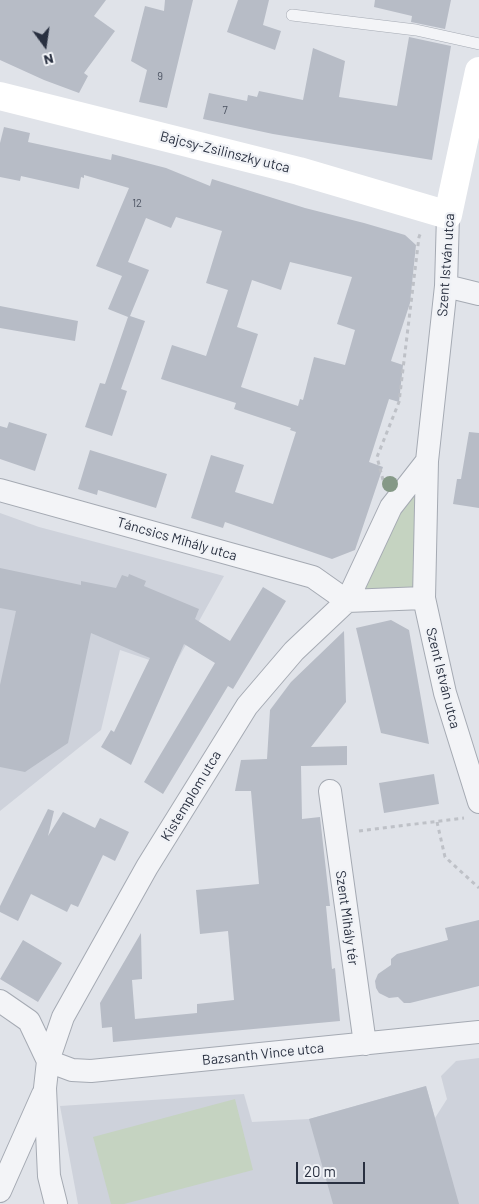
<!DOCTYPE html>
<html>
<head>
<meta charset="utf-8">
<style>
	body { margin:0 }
	#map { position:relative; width:479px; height:1204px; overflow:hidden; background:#e0e3e9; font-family:Barlow,sans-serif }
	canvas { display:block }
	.north { position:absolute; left:20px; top:20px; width:50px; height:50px; -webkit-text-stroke:4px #f0f2f6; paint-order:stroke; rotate:166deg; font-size:14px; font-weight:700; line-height:20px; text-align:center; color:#293040 }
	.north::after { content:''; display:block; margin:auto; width:18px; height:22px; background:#293040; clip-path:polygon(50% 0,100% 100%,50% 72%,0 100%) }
	.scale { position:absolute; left:296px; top:1162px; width:69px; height:22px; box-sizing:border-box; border:2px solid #293040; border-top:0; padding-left:6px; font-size:15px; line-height:18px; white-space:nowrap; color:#293040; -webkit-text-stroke:4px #f0f2f6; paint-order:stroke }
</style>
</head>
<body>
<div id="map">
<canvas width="479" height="1204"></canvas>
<div class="north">N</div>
<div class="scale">20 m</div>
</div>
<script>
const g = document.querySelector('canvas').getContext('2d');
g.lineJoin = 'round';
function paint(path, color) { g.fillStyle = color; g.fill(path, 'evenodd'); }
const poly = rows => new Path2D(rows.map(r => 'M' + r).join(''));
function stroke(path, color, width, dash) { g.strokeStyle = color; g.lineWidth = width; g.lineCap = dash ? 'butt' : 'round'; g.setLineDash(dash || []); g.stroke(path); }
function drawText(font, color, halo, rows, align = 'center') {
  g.font = font + ' Barlow,sans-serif'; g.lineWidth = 4.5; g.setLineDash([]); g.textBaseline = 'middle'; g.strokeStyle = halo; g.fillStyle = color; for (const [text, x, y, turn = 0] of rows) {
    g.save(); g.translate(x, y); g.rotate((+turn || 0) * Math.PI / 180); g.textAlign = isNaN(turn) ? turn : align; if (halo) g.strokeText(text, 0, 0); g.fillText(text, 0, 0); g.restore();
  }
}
const built = poly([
	[0,513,39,527,224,576,173,668,120,650,101,730,0,811],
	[479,1058,479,1204,78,1204,60,1106,244,1094,252,1122,309,1119,426,1086,435,1118,447,1099,441,1076,456,1061]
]);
const green = poly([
	[427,461,424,598,347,601],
	[235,1099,253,1170,124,1204,111,1204,93,1137]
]);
const building = poly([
	[0,0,106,0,94,16,115,31,84,73,88,76,79,93,44,80,0,60],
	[165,0,193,0,167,108,139,102,147,70,131,61,145,6,164,11],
	[238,0,269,0,263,25,281,31,275,50,227,32],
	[375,0,451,0,445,29,411,22,412,16,374,7],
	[409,37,451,46,432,160,273,134,203,119,209,93,247,101,248,95,257,97,259,91,303,100,313,48,345,61,339,97,397,106],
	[4,127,30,133,28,142,111,160,112,154,166,168,210,186,212,179,305,208,364,223,405,235,416,245,410,303,391,361,403,365,399,402,389,399,369,462,383,467,355,550,332,559,225,522,223,528,191,518,211,455,244,465,235,492,273,504,296,432,290,430,291,428,234,409,236,403,161,379,172,345,206,356,228,290,206,283,222,231,176,217,171,228,146,218,128,262,149,270,130,316,145,321,121,389,127,391,112,436,85,427,100,383,105,384,128,317,108,309,122,276,96,266,129,188,84,175,84,178,81,177,79,189,21,176,20,181,0,177,0,143],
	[290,262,352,277,337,324,355,330,345,365,314,357,303,400,300,399,298,406,241,387,258,334,237,327,252,280,281,290],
	[0,306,78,321,75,341,0,328],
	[9,422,47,434,35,471,0,459,0,426,7,428],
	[469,432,479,433,479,508,453,504,457,479,461,479],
	[90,450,167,474,156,508,98,490,97,495,78,489],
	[0,568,81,585,81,581,116,588,122,575,128,577,129,574,146,581,144,586,199,609,195,619,230,641,263,587,286,601,233,689,228,686,163,794,144,782,215,663,184,644,131,765,101,747,111,730,114,732,150,658,91,633,68,743,25,772,0,767,0,685,16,611,0,608],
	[391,620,409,630,429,744,381,733,356,628],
	[344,631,346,702,311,747,347,746,347,765,301,766,302,819,320,817,330,906,326,906,332,969,335,968,340,1021,113,1042,112,1027,102,1028,100,1003,141,933,142,979,132,980,135,1019,197,1013,197,1004,234,1000,228,931,200,934,196,890,259,884,251,791,235,791,241,760,267,759,270,710,291,682],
	[434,774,439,804,384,813,379,783],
	[48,809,54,811,48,836,63,812,95,828,100,818,129,832,115,861,103,855,78,907,71,904,67,912,31,894,18,921,0,912,0,906],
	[479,920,479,986,410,1003,404,1003,398,997,389,998,379,993,376,988,375,981,378,974,391,965,391,959,397,954,448,940,445,928],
	[23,940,62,963,38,1002,0,979],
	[426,1086,459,1204,333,1204,309,1119]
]);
const path = poly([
	[383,480,377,457,399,402,419,237,421,232],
	[437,822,445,857,479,888],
	[359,831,464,818]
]);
const service = poly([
	[292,15,416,30,479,44]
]);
const minor = poly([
	[448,215,446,286,427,461,424,598,445,693,479,802],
	[446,286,479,294],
	[0,490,313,577,347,601],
	[347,601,391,507,427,461],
	[330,791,365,1044],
	[0,1001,29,1021,48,1061,72,1070,91,1071,479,1032],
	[0,1191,43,1094],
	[56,1204,49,1176,45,1088,48,1061,63,1017,147,867,247,706,294,651,347,601,424,598]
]);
const secondary = poly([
	[0,96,299,171,448,215,479,71]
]);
const trees = [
	[390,484]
];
const numberNames = [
	["9",160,76],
	["7",225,110],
	["12",137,203]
];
const streetNames = [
	["Bajcsy-Zsilinszky utca",225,152,14],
	["Szent István utca",446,265,-86],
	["Táncsics Mihály utca",177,539,16],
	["Szent István utca",443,678,76],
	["Kistemplom utca",191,796,-59],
	["Szent Mihály tér",347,918,82],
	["Bazsanth Vince utca",263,1054,-6]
];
paint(built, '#ced2db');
paint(green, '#c5d3c1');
paint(building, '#b7bcc6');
stroke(service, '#a5aab3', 12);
stroke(minor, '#a5aab3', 24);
stroke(path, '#bec1c7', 3, [4, 4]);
stroke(service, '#f3f4f7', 11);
stroke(minor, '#f3f4f7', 22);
stroke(secondary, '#fff', 28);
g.fillStyle = '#859987';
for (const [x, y] of trees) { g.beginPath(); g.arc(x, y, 8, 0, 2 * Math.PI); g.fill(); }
drawText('11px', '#4c5362', null, numberNames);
drawText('14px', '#293040', '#f0f2f6', streetNames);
</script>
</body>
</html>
